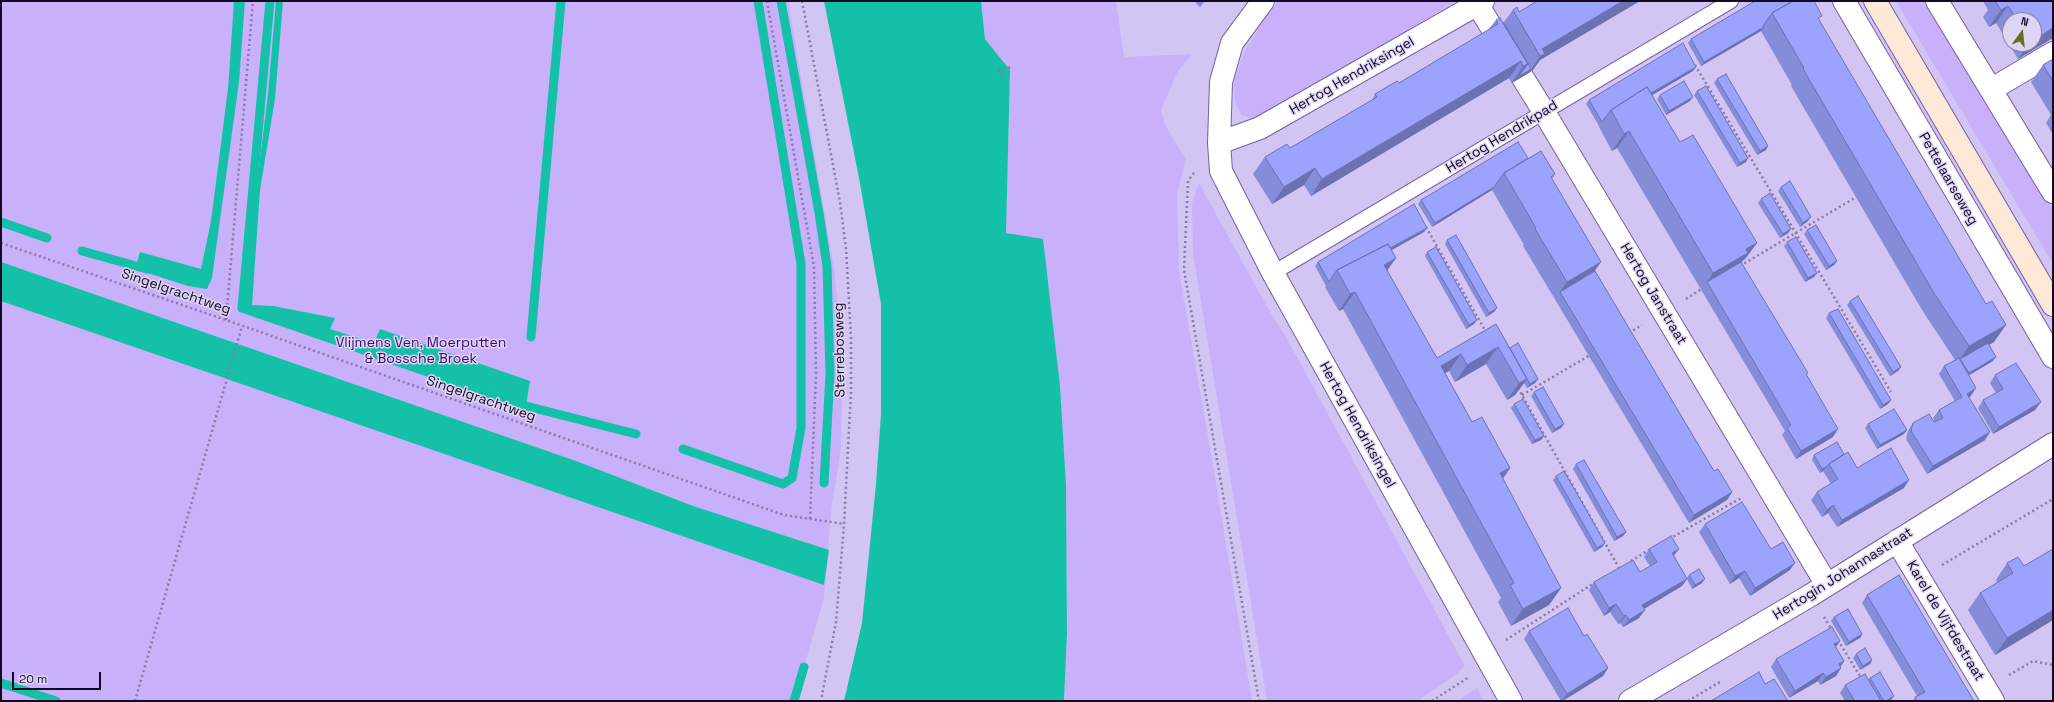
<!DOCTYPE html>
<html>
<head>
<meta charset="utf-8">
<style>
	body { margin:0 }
	#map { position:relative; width:2054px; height:702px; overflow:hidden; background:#d3c5f3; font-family:"Space Grotesk",sans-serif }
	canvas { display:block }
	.frame { position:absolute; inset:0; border:2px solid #140924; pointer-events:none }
	.north { position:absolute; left:2002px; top:12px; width:40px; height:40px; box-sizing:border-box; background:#ded5f4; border:1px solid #8d83a1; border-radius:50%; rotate:15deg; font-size:11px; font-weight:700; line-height:16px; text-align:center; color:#140924 }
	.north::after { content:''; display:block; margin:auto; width:14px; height:18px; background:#64721f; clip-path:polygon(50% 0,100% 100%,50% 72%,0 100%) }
	.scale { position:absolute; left:12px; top:672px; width:89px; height:18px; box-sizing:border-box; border:2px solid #140924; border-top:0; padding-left:5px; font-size:12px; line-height:14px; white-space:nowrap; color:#140924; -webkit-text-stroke:3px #ded5f4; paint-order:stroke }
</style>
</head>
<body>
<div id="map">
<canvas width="2054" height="702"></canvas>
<div class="frame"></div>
<div class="north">N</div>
<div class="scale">20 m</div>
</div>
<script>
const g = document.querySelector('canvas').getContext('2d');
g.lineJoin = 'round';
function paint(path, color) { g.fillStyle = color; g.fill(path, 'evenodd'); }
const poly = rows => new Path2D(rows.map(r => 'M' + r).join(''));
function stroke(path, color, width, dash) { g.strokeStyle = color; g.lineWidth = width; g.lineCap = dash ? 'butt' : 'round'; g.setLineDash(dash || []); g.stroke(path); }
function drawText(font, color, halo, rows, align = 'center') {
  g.font = font + ' "Space Grotesk",sans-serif'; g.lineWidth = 3; g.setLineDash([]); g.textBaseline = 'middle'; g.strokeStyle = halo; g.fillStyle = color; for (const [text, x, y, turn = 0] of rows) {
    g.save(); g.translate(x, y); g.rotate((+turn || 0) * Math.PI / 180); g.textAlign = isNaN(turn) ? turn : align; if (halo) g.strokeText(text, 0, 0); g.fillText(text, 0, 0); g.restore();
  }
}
const green = poly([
	[1,1,788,1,834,268,840,326,842,393,841,445,837,475,832,502,824,598,794,701,1,701],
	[981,1,1116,1,1124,57,1192,54,1178,71,1161,110,1165,125,1186,159,1177,194,1179,272,1212,459,1252,701,1064,701,1067,633,1066,485,1060,386,1006,233,1010,70,985,39],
	[1279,1,1456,1,1269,115,1253,119,1241,115,1235,101,1234,81,1244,52,1267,16],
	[1896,1,1929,1,2053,210,2053,264],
	[1199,183,1266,305,1286,337,1465,666,1453,677,1417,701,1267,701,1193,252,1192,203],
	[1477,688,1484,701,1457,701]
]);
const water = poly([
	[234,1,245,1,239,82,212,278,207,289,188,286,135,269,140,252,201,269,211,221,228,89],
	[276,1,283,1,275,99,260,190,252,305,273,306,335,318,330,329,374,343,380,329,530,381,526,406,242,308,268,94],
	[824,1,981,1,985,39,1010,70,1006,233,1043,239,1060,386,1066,485,1067,633,1064,701,844,701,862,623,876,484,881,414,881,304,859,178],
	[1,262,576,461,693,506,829,550,824,585,1,301]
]);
const stream = poly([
	[270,1,242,308,526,406,636,434],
	[781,1,819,213,827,266,830,374,824,483],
	[1,222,47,238],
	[82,251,147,269],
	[531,337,561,1],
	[683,449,783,484,792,478,801,428,801,264,758,1],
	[1,683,56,701],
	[794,701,804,667]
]);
const path = poly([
	[767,1,814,267,816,374,810,520],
	[802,1,840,202,846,249,851,337,851,392,844,524,836,622,821,701],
	[1695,65,1891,392],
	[1001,76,999,71,1011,67],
	[1194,173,1188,181,1184,270,1259,701],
	[1426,227,1486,332],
	[1,243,226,320,784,515,844,524],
	[1740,266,1858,196],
	[1686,299,1703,288],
	[226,320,253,1],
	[1629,333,1642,325],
	[1518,388,1619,568],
	[1522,395,1592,354],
	[1669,539,1743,497],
	[1631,561,1649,550],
	[1942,565,2053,499],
	[1824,617,1832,630],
	[1506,640,1594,583],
	[1838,640,1861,678],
	[2009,675,2033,661,2053,665],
	[135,701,242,326],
	[1432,701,1469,677],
	[1688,701,1720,682]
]);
const lane = poly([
	[1273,273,1731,1]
]);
const street = poly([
	[1263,1,1232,43,1221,82,1219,143,1221,171,1273,273,1511,701],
	[1844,1,2053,357],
	[1937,1,2053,192],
	[1477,4,1544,112,1827,585],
	[1992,89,2053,53],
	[1219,143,1260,128,1483,1],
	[1897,541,1993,701],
	[1630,701,1811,595,2053,444]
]);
const secondary = poly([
	[1875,1,2053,305]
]);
const wall = poly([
	[1194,1,1205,1,1200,7],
	[1537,1,1640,1,1540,60,1533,70,1512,83,1509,78,1311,196,1304,185,1272,204,1253,174,1265,157,1290,148,1372,100,1375,94,1399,83,1488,30,1496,20,1503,23,1513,10,1519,12],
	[1755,1,1819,20,1994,342,1989,345,1993,361,1969,375,1971,396,1969,397,1985,440,1927,474,1906,439,1908,431,1913,423,1934,422,1935,422,1933,418,1939,410,1955,401,1939,374,1944,366,1955,360,1922,310,1791,86,1792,85,1761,31,1701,66,1688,43,1691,39],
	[1983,1,2053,1,2053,38,2018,59,1996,23,1989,27,1983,17,1988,10],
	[2010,20,2034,20,2034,44,2010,44],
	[2053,59,2053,132,2052,133,2046,123,2051,115,2031,82,2043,65],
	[1693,71,1652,95,1680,142,1757,243,1745,259,1741,262,1806,375,1833,437,1796,459,1782,435,1785,431,1617,148,1612,151,1599,127,1599,126,1586,104,1589,100],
	[1717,79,1766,150,1757,155,1714,83],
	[1697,91,1746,162,1737,167,1694,95],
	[1660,95,1690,101,1666,115,1657,99],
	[1528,158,1555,174,1552,179,1595,271,1714,471,1732,492,1727,500,1689,523,1523,246,1524,245,1492,190,1432,227,1418,204,1421,200],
	[1781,187,1808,221,1800,227,1778,191],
	[1761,199,1791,229,1788,233,1780,238,1758,203],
	[1807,230,1837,261,1834,265,1826,270,1804,234],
	[1424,232,1391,250,1387,271,1437,358,1496,324,1510,348,1538,379,1535,383,1527,388,1524,383,1515,395,1507,400,1486,364,1455,382,1449,371,1445,373,1472,422,1510,468,1503,479,1561,588,1549,605,1511,626,1498,602,1501,598,1343,309,1339,311,1325,287,1326,286,1315,266,1318,262],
	[1447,240,1497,308,1494,312,1486,317,1445,244],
	[1787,242,1817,273,1814,277,1805,282,1784,246],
	[1427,252,1474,324,1466,329,1425,256],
	[1850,301,1901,367,1898,371,1890,376,1847,305],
	[1829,313,1888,404,1880,409,1826,318],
	[1995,375,2035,410,1993,434,1978,408,1983,400,1996,393,1990,383],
	[1534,392,1564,424,1561,428,1552,433,1531,396],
	[1514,404,1544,436,1541,440,1532,444,1511,408],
	[1868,424,1904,434,1877,449,1865,428],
	[1844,454,1857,468,1904,488,1837,527,1828,513,1822,517,1811,500,1817,492,1831,484,1823,471,1820,473,1812,460,1814,455],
	[1576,464,1626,532,1623,536,1614,541,1573,469],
	[1556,476,1602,547,1594,552,1553,480],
	[1705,524,1771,549,1790,570,1750,596,1739,578,1730,584,1699,532],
	[1649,549,1674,556,1687,578,1689,575,1702,583,1692,589,1687,579,1682,586,1644,609,1639,618,1623,627,1620,623,1618,624,1610,612,1604,616,1589,590,1594,582,1640,572,1650,566,1644,557],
	[2007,563,2053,620,1995,655,1968,610,1980,593,1997,583,1996,580],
	[1867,595,1974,701,1913,701,1915,697,1917,696,1862,603],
	[1834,617,1862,634,1860,638,1846,646,1831,621],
	[1529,631,1584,636,1608,668,1603,676,1563,701,1561,701,1524,639],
	[1840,641,1836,647,1844,661,1840,667,1836,676,1820,685,1818,681,1789,698,1771,667,1776,659],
	[1856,654,1872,660,1870,664,1860,670,1853,658],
	[1870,678,1894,696,1891,700,1890,701,1845,701,1840,693,1845,685,1868,680]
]);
const shadedWall = poly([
	[1623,1,1640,1,1540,60,1533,70,1529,73,1540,56,1542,49],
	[2008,6,1996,23,1989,27,2001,10],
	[1764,27,1761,31,1701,66,1704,62],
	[2053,28,2053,38,2018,59,2028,44,2034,44,2034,40],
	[1521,61,1509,78,1311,196,1322,179],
	[1528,64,1531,69,1529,73,1512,83,1523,66],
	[1696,67,1693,71,1615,117,1614,115],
	[1693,97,1690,101,1666,115,1669,111],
	[1629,131,1617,148,1612,151,1624,134],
	[1768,146,1766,150,1757,155,1760,151],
	[1748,158,1746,162,1737,167,1740,163],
	[1315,168,1304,185,1272,204,1284,187],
	[1494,187,1492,190,1432,227,1435,223],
	[1811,217,1808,221,1800,227,1803,223],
	[1427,228,1424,232,1342,278,1341,276],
	[1791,229,1788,233,1780,238,1783,234],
	[1757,243,1745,259,1742,261,1736,270,1707,282,1713,273,1746,249],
	[1396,258,1384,275,1384,265],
	[1837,261,1834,265,1826,270,1829,266],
	[1601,262,1589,279,1560,292,1567,282],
	[1817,273,1814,277,1805,282,1808,278],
	[1355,292,1343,309,1339,311,1350,294],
	[1497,308,1494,312,1486,317,1489,313],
	[1477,320,1474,324,1466,329,1469,325],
	[2006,325,1994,342,1961,361,1960,359,1969,346],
	[1498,347,1486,364,1455,382,1467,365],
	[1461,354,1449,371,1429,383,1441,366],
	[1996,357,1993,361,1966,377,1969,373],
	[1901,367,1898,371,1890,376,1893,372],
	[1527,379,1515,395,1507,400,1519,383],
	[1538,379,1535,383,1527,388,1530,384],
	[1976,388,1971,396,1962,401,1967,394],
	[1891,400,1888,404,1880,409,1883,405],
	[2041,402,2035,410,1993,434,1999,427],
	[1564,424,1561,428,1552,433,1555,429],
	[1838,429,1833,437,1796,459,1801,451],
	[1907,430,1904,434,1877,449,1880,445],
	[1990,432,1985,440,1927,474,1933,466],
	[1544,436,1541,440,1532,444,1535,440],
	[1826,467,1823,471,1820,473,1822,469],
	[1510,468,1498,485,1500,473],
	[1909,480,1904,488,1837,527,1842,520],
	[1732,492,1727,500,1689,523,1694,515],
	[1833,505,1828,513,1822,517,1827,510],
	[1626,532,1623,536,1614,541,1617,537],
	[1605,543,1602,547,1594,552,1597,548],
	[1679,549,1673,557,1672,553],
	[1795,563,1790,570,1750,596,1755,588],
	[1745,571,1739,578,1730,584,1735,576],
	[1687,579,1682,586,1637,613,1642,605],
	[1705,579,1702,583,1692,589,1695,585],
	[1561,588,1549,605,1511,626,1523,609],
	[1616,604,1610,612,1604,616,1609,608],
	[1645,610,1639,618,1623,627,1629,620],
	[2053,610,2053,620,1995,655,2007,638],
	[1626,615,1620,623,1618,624,1624,616],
	[1862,634,1860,638,1846,646,1849,642],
	[1840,641,1835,648,1834,644],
	[1872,660,1870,664,1860,670,1863,666],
	[1844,661,1839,669,1839,664],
	[1608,668,1603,676,1562,701,1567,694],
	[1841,668,1836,676,1820,685,1826,677],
	[1823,673,1818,681,1789,698,1795,691],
	[1894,696,1891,700,1890,701,1886,701]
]);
const building = poly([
	[1537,1,1623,1,1542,49,1545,54,1540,56,1513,10,1517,7,1519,12,1537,1],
	[1755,1,1793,1,1772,13,1763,26,1764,27,1704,62,1691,39,1755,1],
	[1793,1,1814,1,1822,16,1818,18,1986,304,1992,301,2006,325,1969,346,1934,293,1803,69,1804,68,1772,13,1793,1],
	[1995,1,2053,1,2053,28,2034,40,2034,20,2017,20,2008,6,2001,10,1995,1],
	[1500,18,1528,64,1523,66,1521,61,1322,179,1315,168,1284,187,1265,157,1287,144,1290,148,1377,97,1375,94,1397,81,1399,83,1498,24,1496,20,1500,18],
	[1503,23,1504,23,1531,69,1518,77,1528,64,1503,23],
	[1683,43,1696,67,1651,93,1647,87,1611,110,1602,122,1589,100,1683,43],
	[2053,59,2053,81,2043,65,2053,59],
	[1726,74,1768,146,1760,151,1717,79,1726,74],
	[1684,81,1693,97,1669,111,1660,95,1684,81],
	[1706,86,1748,158,1740,163,1697,91,1706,86],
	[1647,87,1680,142,1693,135,1757,243,1746,249,1748,253,1713,273,1629,131,1624,134,1611,110,1647,87],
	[1518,142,1528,158,1504,173,1494,187,1435,223,1421,200,1518,142],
	[1541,151,1555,174,1551,177,1601,262,1567,282,1535,229,1536,228,1504,173,1541,151],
	[1790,181,1811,217,1803,223,1781,187,1790,181],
	[1770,193,1791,229,1783,234,1761,199,1770,193],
	[1414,204,1427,228,1390,248,1388,244,1337,270,1329,282,1318,262,1414,204],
	[1816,225,1837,261,1829,266,1807,230,1816,225],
	[1456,235,1497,308,1489,313,1447,240,1456,235],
	[1796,237,1817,273,1808,278,1787,242,1796,237],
	[1388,244,1396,258,1384,265,1437,358,1496,324,1527,379,1519,383,1498,347,1467,365,1461,354,1441,366,1472,422,1482,417,1510,468,1500,473,1561,588,1523,609,1510,585,1514,583,1355,292,1350,294,1337,270,1388,244],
	[1436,247,1477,320,1469,325,1427,252,1436,247],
	[1741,262,1808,373,1806,374,1838,429,1801,451,1787,428,1791,425,1707,282,1741,262],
	[1595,271,1714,471,1718,469,1732,492,1694,515,1560,292,1595,271],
	[1858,296,1901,367,1893,372,1850,301,1858,296],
	[1838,309,1891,400,1883,405,1829,313,1838,309],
	[1518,343,1538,379,1530,384,1527,379,1510,348,1518,343],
	[1988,343,1996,357,1969,373,1960,359,1988,343],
	[1959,358,1976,388,1967,394,1990,432,1933,466,1911,431,1913,423,1929,414,1934,422,1943,418,1939,410,1962,397,1944,366,1959,358],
	[2016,363,2041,402,1999,427,1983,400,2003,389,1995,375,2016,363],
	[1543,387,1564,424,1555,429,1534,392,1543,387],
	[1523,399,1544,436,1535,440,1514,404,1523,399],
	[1894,409,1907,430,1880,445,1868,424,1894,409],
	[1837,442,1844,454,1829,464,1826,467,1822,469,1814,455,1837,442],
	[1891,448,1909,480,1842,520,1833,505,1827,510,1817,492,1838,479,1829,464,1848,452,1857,468,1891,448],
	[1584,460,1626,532,1617,537,1576,464,1584,460],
	[1564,471,1605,543,1597,548,1556,476,1564,471],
	[1742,502,1771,549,1783,542,1795,563,1755,588,1745,571,1735,576,1705,524,1742,502],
	[1671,536,1679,549,1672,553,1687,579,1642,605,1645,610,1629,620,1626,615,1624,616,1616,604,1609,608,1594,582,1633,560,1640,572,1657,562,1649,549,1671,536],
	[2053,549,2053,610,2007,638,1980,593,2013,573,2007,563,2018,557,2024,566,2053,549],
	[1699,569,1705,579,1695,585,1689,575,1699,569],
	[1899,575,1974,701,1917,701,1915,697,1925,692,1867,595,1899,575],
	[1568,608,1584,636,1587,634,1608,668,1567,694,1529,631,1568,608],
	[1848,609,1862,634,1849,642,1834,617,1848,609],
	[1832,627,1840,641,1834,644,1844,661,1839,664,1841,668,1826,677,1823,673,1795,691,1776,659,1832,627],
	[1865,648,1872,660,1863,666,1856,654,1865,648],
	[1759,672,1765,684,1774,679,1788,701,1711,701,1759,672],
	[1880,672,1894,696,1886,701,1884,701,1870,678,1880,672],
	[1865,674,1881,701,1852,701,1854,700,1845,685,1865,674]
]);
const streetNames = [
	["Hertog Hendriksingel",1352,76,-30],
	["Hertog Hendrikpad",1502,137,-31],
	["Pettelaarseweg",1948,179,60],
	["Singelgrachtweg",176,292,19],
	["Hertog Janstraat",1653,294,59],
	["Sterrebosweg",840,350,-91],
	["Singelgrachtweg",481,399,19],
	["Hertog Hendriksingel",1357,425,61],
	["Hertogin Johannastraat",1843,574,-32],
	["Karel de Vijfdestraat",1945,621,59]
];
const parkNames = [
	["Vlijmens Ven, Moerputten",421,343],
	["& Bossche Broek",421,359]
];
paint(green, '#c8b0fa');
paint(water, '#15c0a8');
stroke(stream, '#15c0a8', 9);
stroke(lane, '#775ea4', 16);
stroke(street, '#775ea4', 24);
stroke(secondary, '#775ea4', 24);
stroke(path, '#887ba1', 2.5, [2, 3]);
stroke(lane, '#fff', 14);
stroke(street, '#fff', 22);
stroke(secondary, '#fee9d9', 22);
paint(wall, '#858cda');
paint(shadedWall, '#6c72b1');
paint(building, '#9ba3fd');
stroke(building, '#6c72b1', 1);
drawText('14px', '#140924', '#ded5f4', streetNames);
drawText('14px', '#3f0674', '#ded5f4', parkNames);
</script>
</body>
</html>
